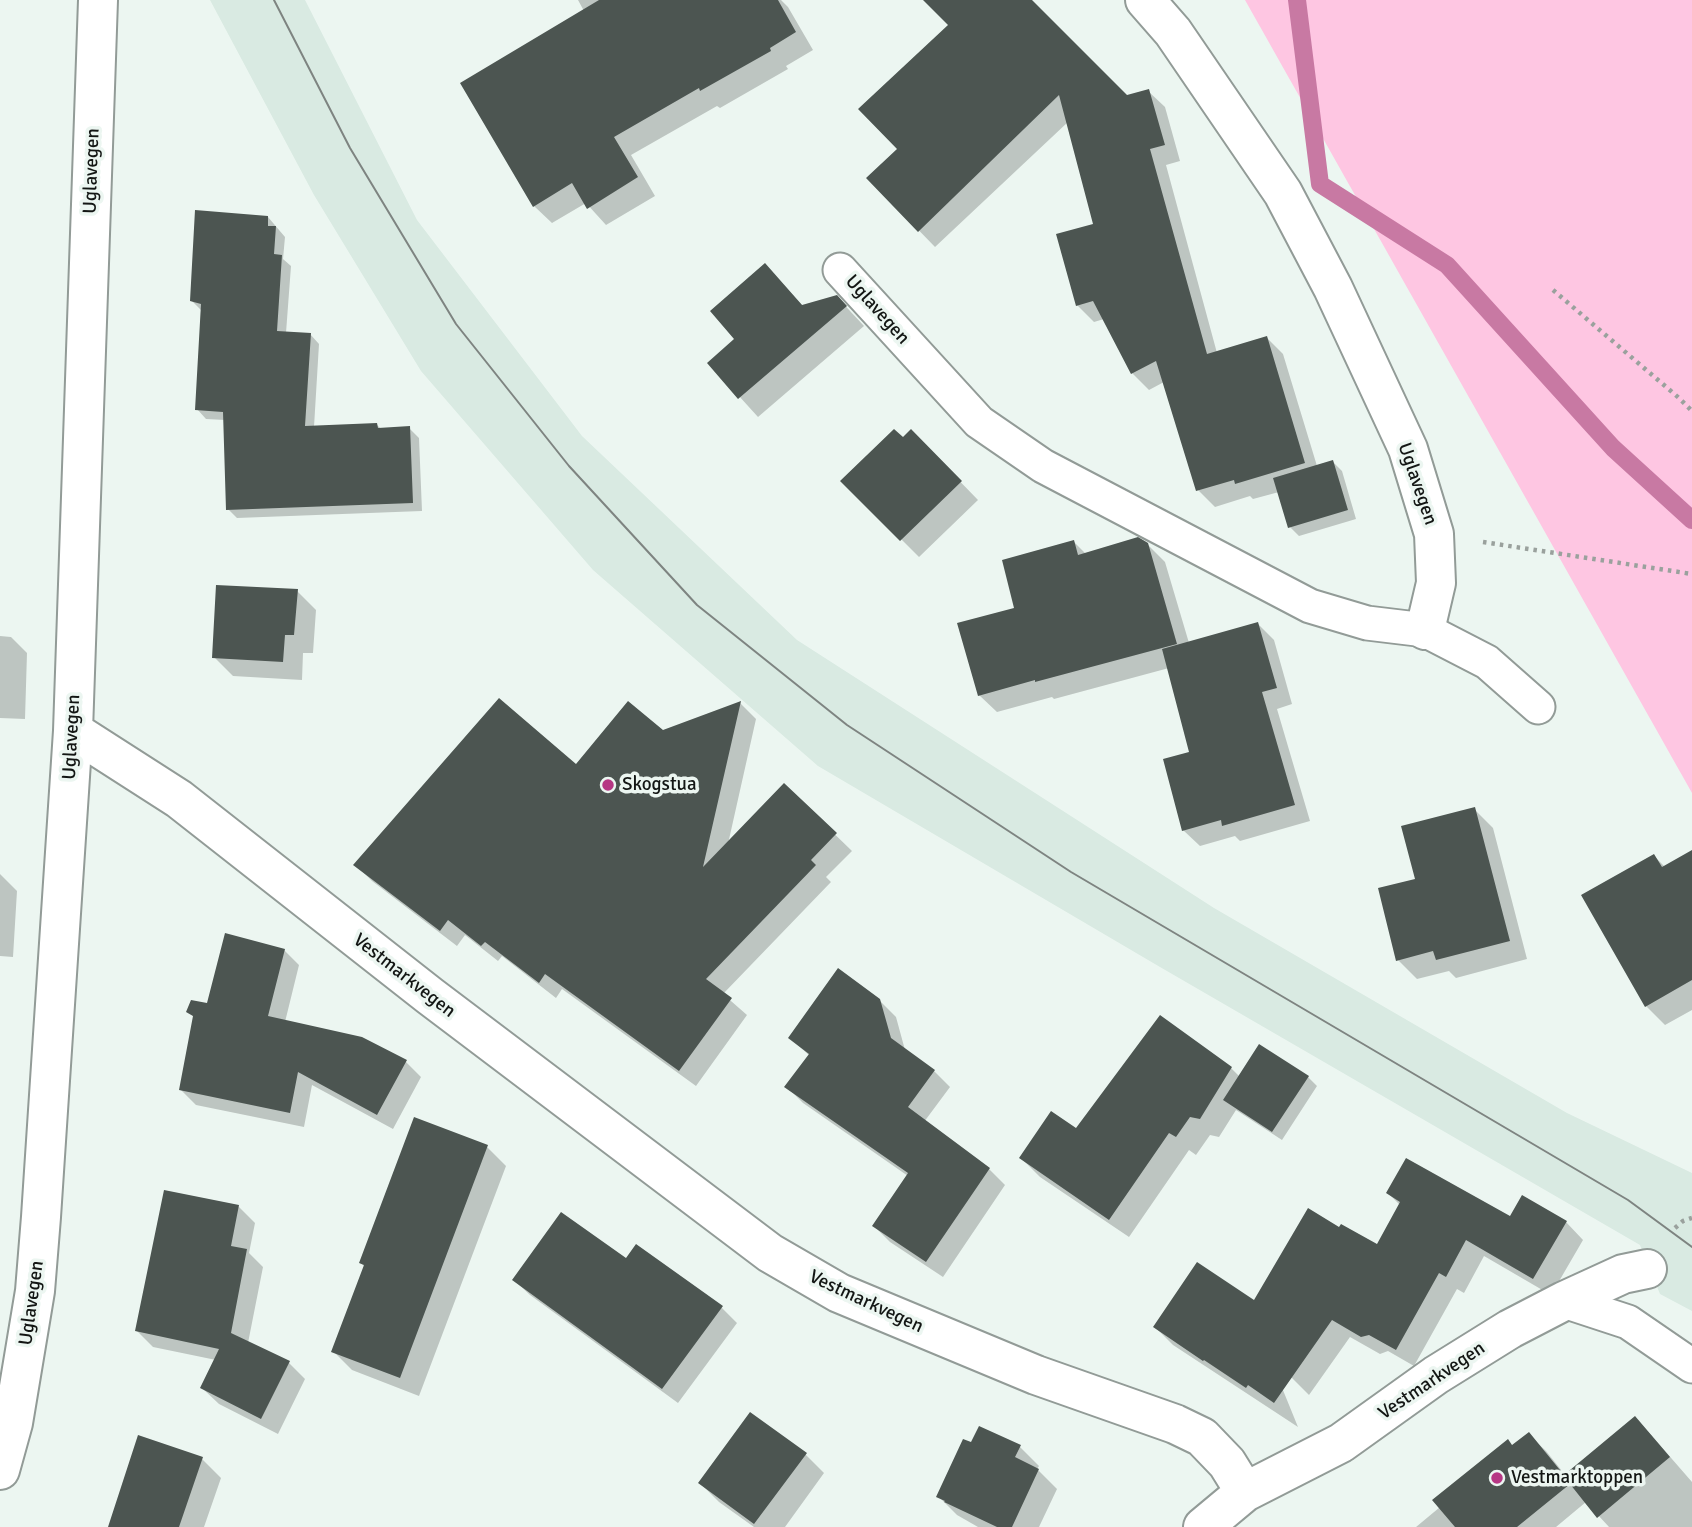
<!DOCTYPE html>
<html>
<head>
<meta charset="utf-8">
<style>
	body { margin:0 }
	canvas { display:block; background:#ecf6f1 }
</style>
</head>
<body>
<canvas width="1692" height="1527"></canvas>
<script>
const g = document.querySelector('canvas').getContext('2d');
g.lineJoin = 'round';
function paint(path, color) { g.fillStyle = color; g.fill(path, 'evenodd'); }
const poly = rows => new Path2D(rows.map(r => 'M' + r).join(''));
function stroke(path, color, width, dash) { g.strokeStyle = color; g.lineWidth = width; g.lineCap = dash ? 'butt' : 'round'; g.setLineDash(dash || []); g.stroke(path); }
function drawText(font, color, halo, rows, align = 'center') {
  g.font = font + ' Signika,sans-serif'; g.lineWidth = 7; g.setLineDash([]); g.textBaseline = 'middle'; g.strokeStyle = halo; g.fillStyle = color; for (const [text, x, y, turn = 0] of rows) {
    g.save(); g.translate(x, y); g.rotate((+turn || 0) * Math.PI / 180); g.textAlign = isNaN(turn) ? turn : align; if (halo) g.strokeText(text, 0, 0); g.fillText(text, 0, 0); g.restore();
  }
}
const built = poly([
	[210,0,305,0,417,220,582,436,797,640,1214,908,1567,1113,1692,1173,1692,1311,1660,1294,1640,1245,1160,967,818,766,593,570,421,371,314,195]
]);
const green = poly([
	[1245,0,1692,0,1692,793]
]);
const shadow = poly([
	[578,0,781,0,788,7,813,50,786,66,788,69,720,108,717,106,631,155,655,196,606,225,586,203,552,223,534,206,584,11],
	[925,0,1029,0,1127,97,1148,91,1165,107,1180,161,1166,165,1217,353,1267,338,1283,354,1317,466,1333,462,1342,471,1356,519,1299,536,1290,527,1279,492,1253,499,1250,496,1215,507,1198,490,1164,382,1149,390,1132,373,1104,319,1094,322,1077,305,1095,225,1068,122,935,247,868,178,899,149,950,25],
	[268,217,285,237,283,259,291,266,286,333,310,334,319,344,314,427,377,425,381,429,409,428,419,438,422,511,237,518,228,509,225,420,206,419,197,409,201,310,192,301],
	[765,265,804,307,837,297,864,326,758,417,709,363,737,339],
	[911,431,978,500,919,557,843,481,903,439],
	[1074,542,1086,554,1147,544,1165,562,1189,643,1258,624,1274,640,1292,704,1277,709,1310,821,1240,841,1235,836,1200,846,1183,830,1191,753,1169,668,1054,699,1052,697,997,712,979,695,1017,609],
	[297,591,316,610,313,653,303,653,302,680,233,676,214,657],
	[0,636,11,637,27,653,25,719,0,718],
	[740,703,756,719,728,844,784,785,852,851,826,877,831,882,723,994,747,1015,696,1086,562,989,556,998,502,956,498,961,465,935,457,946,372,881,356,865,576,767],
	[1474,809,1493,828,1527,959,1456,978,1449,971,1417,979,1398,960,1417,880],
	[1654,856,1673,875,1692,909,1692,1010,1665,1025,1646,1006],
	[0,874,17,891,13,957,0,956],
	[284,950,299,965,285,1022,406,1062,421,1077,393,1129,312,1085,304,1127,196,1105,181,1090,195,1018,188,1011,208,1005],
	[879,1000,896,1017,905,1050,934,1071,950,1087,924,1122,989,1169,1005,1185,943,1277,890,1242,874,1226,908,1176,803,1103,787,1087,810,1056,790,1038],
	[1231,1068,1240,1077,1308,1077,1317,1086,1282,1140,1236,1110,1219,1137,1210,1135,1196,1155,1189,1150,1129,1237,1040,1177,1021,1158,1076,1131],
	[487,1147,506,1166,419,1396,352,1370,333,1351,365,1267,361,1263],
	[1388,1193,1511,1218,1566,1222,1583,1240,1551,1295,1484,1256,1464,1293,1457,1289,1414,1366,1388,1351,1380,1354,1350,1337,1309,1395,1292,1378,1265,1346,1298,1427,1173,1345,1155,1327,1255,1303,1340,1230,1377,1246,1400,1205],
	[238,1206,255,1223,249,1253,263,1267,248,1343,289,1363,305,1379,278,1434,219,1404,202,1388,216,1360,153,1347,137,1331],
	[626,1260,722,1308,737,1323,678,1403,530,1295,514,1280],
	[1635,1418,1652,1436,1692,1482,1692,1527,1609,1527,1586,1502,1556,1527,1416,1527,1528,1434,1546,1451,1566,1476],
	[972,1445,1020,1447,1039,1466,1037,1469,1057,1489,1039,1527,978,1527,957,1515,938,1496],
	[805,1454,824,1473,785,1527,754,1527,719,1502,700,1483],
	[202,1459,221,1478,204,1527,109,1527]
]);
const stream = poly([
	[1297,0,1320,184,1447,265,1613,448,1692,520]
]);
const building = poly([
	[599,0,778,0,796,32,770,48,771,51,700,91,699,88,614,137,638,177,587,209,572,183,533,207,460,83],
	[923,0,1032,0,1127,95,1149,89,1165,145,1150,149,1207,354,1267,336,1305,463,1235,484,1234,480,1196,491,1156,361,1131,374,1093,301,1076,306,1056,234,1093,224,1059,95,918,232,866,178,897,149,858,109,948,25],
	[195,210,268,216,268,226,276,226,274,254,282,255,277,331,311,333,305,426,377,423,378,428,410,426,413,503,226,510,223,412,195,410,201,304,190,301],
	[765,263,802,305,837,295,847,306,738,399,707,363,734,339,710,311],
	[894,429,903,437,911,429,962,481,900,541,840,481],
	[1333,460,1348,510,1288,528,1273,478],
	[1138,537,1148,543,1177,644,1035,682,1035,680,978,696,957,623,1014,608,1002,560,1074,540,1078,555],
	[216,585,298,589,294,635,285,635,283,662,212,658],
	[1258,622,1277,688,1262,692,1295,805,1222,826,1221,820,1182,831,1163,759,1189,752,1162,649],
	[499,698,576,764,628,701,663,730,741,701,703,867,784,783,837,833,811,860,816,865,706,979,732,998,679,1071,545,974,539,983,485,942,481,946,448,920,440,931,353,865],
	[1475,807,1510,941,1436,960,1433,951,1396,961,1378,888,1415,879,1401,826],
	[1692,850,1692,980,1645,1007,1581,895,1654,854,1662,867],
	[225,933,285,949,268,1016,362,1037,407,1060,377,1115,298,1072,290,1113,179,1090,193,1016,186,1012,191,1000,207,1003],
	[838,968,880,999,891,1038,935,1070,908,1107,990,1168,926,1262,872,1226,908,1173,784,1087,809,1054,788,1038],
	[1160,1015,1232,1067,1200,1119,1190,1117,1176,1137,1169,1133,1109,1220,1019,1158,1051,1111,1076,1128],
	[1259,1044,1309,1076,1272,1132,1223,1100],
	[414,1117,488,1145,400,1378,331,1352,364,1265,359,1263],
	[1406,1158,1510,1216,1522,1195,1567,1221,1533,1279,1466,1240,1446,1277,1439,1273,1396,1350,1369,1335,1361,1337,1332,1320,1274,1403,1248,1385,1246,1388,1204,1360,1203,1361,1153,1327,1197,1262,1254,1300,1308,1208,1339,1227,1341,1224,1377,1244,1400,1202,1386,1193],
	[164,1190,239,1205,231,1246,247,1249,231,1333,290,1361,261,1419,200,1388,219,1349,135,1331],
	[561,1212,626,1258,636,1244,723,1306,662,1389,512,1280],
	[750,1412,807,1453,754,1524,698,1483],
	[1635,1416,1670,1457,1597,1518,1570,1484,1517,1527,1455,1527,1432,1500,1508,1439,1512,1445,1529,1432,1564,1475],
	[979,1426,1021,1445,1015,1457,1039,1469,1012,1527,997,1527,944,1502,945,1501,936,1497,963,1439,971,1442],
	[138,1435,203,1457,179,1527,108,1527]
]);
const path = poly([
	[1553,290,1679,398,1692,411],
	[1483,542,1692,574],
	[1675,1228,1683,1221,1692,1218]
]);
const service = poly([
	[840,270,979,422,1043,466,1310,606,1367,623,1425,630,1487,662,1538,707],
	[1564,1301,1628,1322,1692,1366]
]);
const minor = poly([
	[1145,0,1173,32,1283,193,1333,288,1408,449,1434,534,1436,583,1425,630],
	[73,731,179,799,430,996,770,1253,839,1293,1036,1375,1175,1424,1202,1437,1227,1463,1245,1492,1341,1443,1436,1375,1510,1329,1564,1301,1623,1274,1647,1269],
	[0,1470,13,1423,35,1291,41,1217,73,731,98,0],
	[1203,1527,1245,1492]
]);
const tram = poly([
	[274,0,350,148,456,324,569,466,697,605,847,725,1071,872,1628,1200,1692,1247]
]);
const markers = [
	[608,785,7,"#b63784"],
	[1497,1478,7,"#b63784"]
];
const streetNames = [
	["Uglavegen",92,171,-88],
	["Uglavegen",877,310,48],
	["Uglavegen",1417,484,71],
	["Uglavegen",72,737,-87],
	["Vestmarkvegen",404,976,38],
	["Vestmarkvegen",866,1302,25],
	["Uglavegen",32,1303,-82],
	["Vestmarkvegen",1432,1381,-34]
];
const poiNames = [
	["Skogstua",622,785],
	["Vestmarktoppen",1511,1478]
];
paint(built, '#d9eae2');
paint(green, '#fec6e2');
paint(shadow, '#0003');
stroke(stream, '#c879a3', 18);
paint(building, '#4c5551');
stroke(service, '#929b97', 37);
stroke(minor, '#929b97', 42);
stroke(path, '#9aa19d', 4.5, [3.5, 5]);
stroke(service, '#fff', 33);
stroke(minor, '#fff', 38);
stroke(tram, '#7e8481', 2);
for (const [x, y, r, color] of markers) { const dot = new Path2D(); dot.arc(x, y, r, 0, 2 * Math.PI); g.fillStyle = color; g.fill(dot); stroke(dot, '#ecf6f1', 2.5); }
drawText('19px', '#131614', '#ecf6f1', streetNames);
drawText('19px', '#131614', '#ecf6f1', poiNames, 'left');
</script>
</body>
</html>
